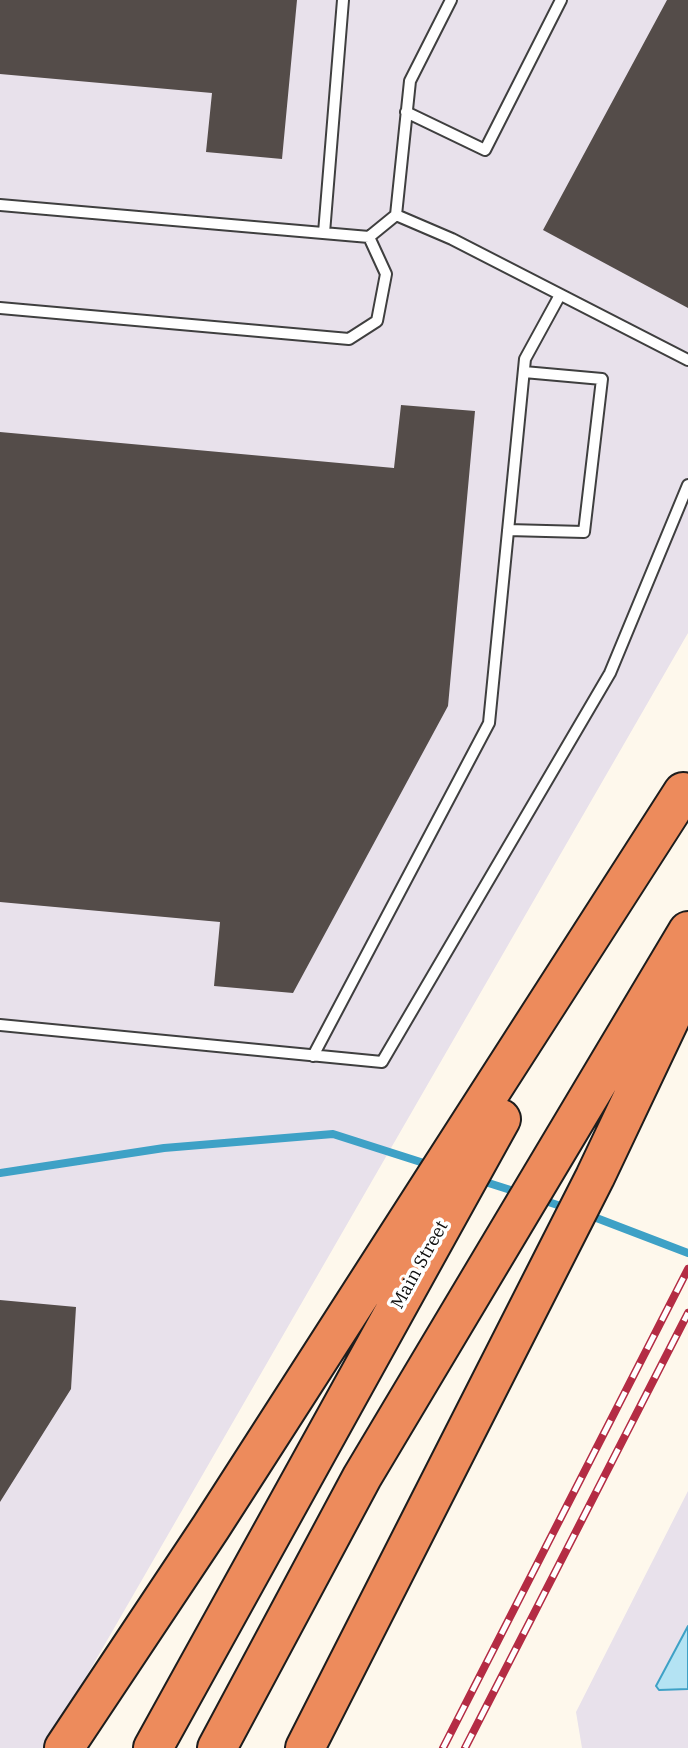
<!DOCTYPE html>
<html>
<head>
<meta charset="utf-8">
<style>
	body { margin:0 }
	canvas { display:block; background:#fef8ec }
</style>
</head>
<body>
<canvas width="688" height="1748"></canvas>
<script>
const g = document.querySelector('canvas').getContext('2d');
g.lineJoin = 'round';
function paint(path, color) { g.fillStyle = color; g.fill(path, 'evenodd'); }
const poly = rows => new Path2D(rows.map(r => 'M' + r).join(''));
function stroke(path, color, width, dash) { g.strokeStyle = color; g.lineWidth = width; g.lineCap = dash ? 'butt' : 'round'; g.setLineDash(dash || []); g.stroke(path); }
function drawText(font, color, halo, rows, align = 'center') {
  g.font = font + ' "IBM Plex Serif",serif'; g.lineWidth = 7; g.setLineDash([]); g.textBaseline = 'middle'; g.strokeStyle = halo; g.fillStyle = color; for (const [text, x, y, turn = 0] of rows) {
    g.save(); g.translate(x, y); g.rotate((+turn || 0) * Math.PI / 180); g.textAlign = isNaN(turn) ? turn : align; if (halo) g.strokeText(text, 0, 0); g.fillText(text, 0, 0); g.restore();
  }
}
const industrial = poly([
	[0,0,688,0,688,633,45,1748,0,1748],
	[688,1491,688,1748,582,1748,576,1712]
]);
const water = poly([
	[688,1626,688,1689,659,1690,656,1686,688,1626]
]);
const stream = poly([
	[0,1173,164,1148,333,1134,430,1165],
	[479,1180,520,1193],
	[539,1199,567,1208],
	[586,1214,688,1253]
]);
const building = poly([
	[0,0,297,0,282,159,206,152,212,93,0,74],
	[667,0,688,0,688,308,543,230],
	[401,405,475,411,448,706,293,993,214,986,220,922,0,902,0,432,394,468],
	[0,1300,76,1307,71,1389,0,1502]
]);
const lane = poly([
	[451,0,410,81,396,215,452,239,688,360],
	[406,112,485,150,561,0],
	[0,205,369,237,396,215],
	[324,233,343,0],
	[0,308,349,339,377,321,386,274,369,237],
	[508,530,584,532,602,379,524,372],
	[0,1025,382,1062,610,673,688,485],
	[313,1056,489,723,525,359,560,295]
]);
const highway = poly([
	[64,1748,211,1527,683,792],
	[153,1748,501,1119],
	[217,1748,362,1477,688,931],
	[305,1748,595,1177,688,981]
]);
const rail = poly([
	[443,1748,688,1269],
	[465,1748,688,1313]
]);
const streetNames = [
	["Main Street",420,1265,-61]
];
paint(industrial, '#e8e1eb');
paint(water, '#b4e3f3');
stroke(water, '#3ea1c6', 2);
stroke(stream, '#3ea1c6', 8);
paint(building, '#544c49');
stroke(lane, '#3f3f3f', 14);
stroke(highway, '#1d1d1d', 42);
stroke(lane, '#fff', 10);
stroke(highway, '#ed8b5c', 38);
stroke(rail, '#b42c44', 8);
stroke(rail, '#fff', 5, [16]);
drawText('18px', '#0c0c0c', '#fff', streetNames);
</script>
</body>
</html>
